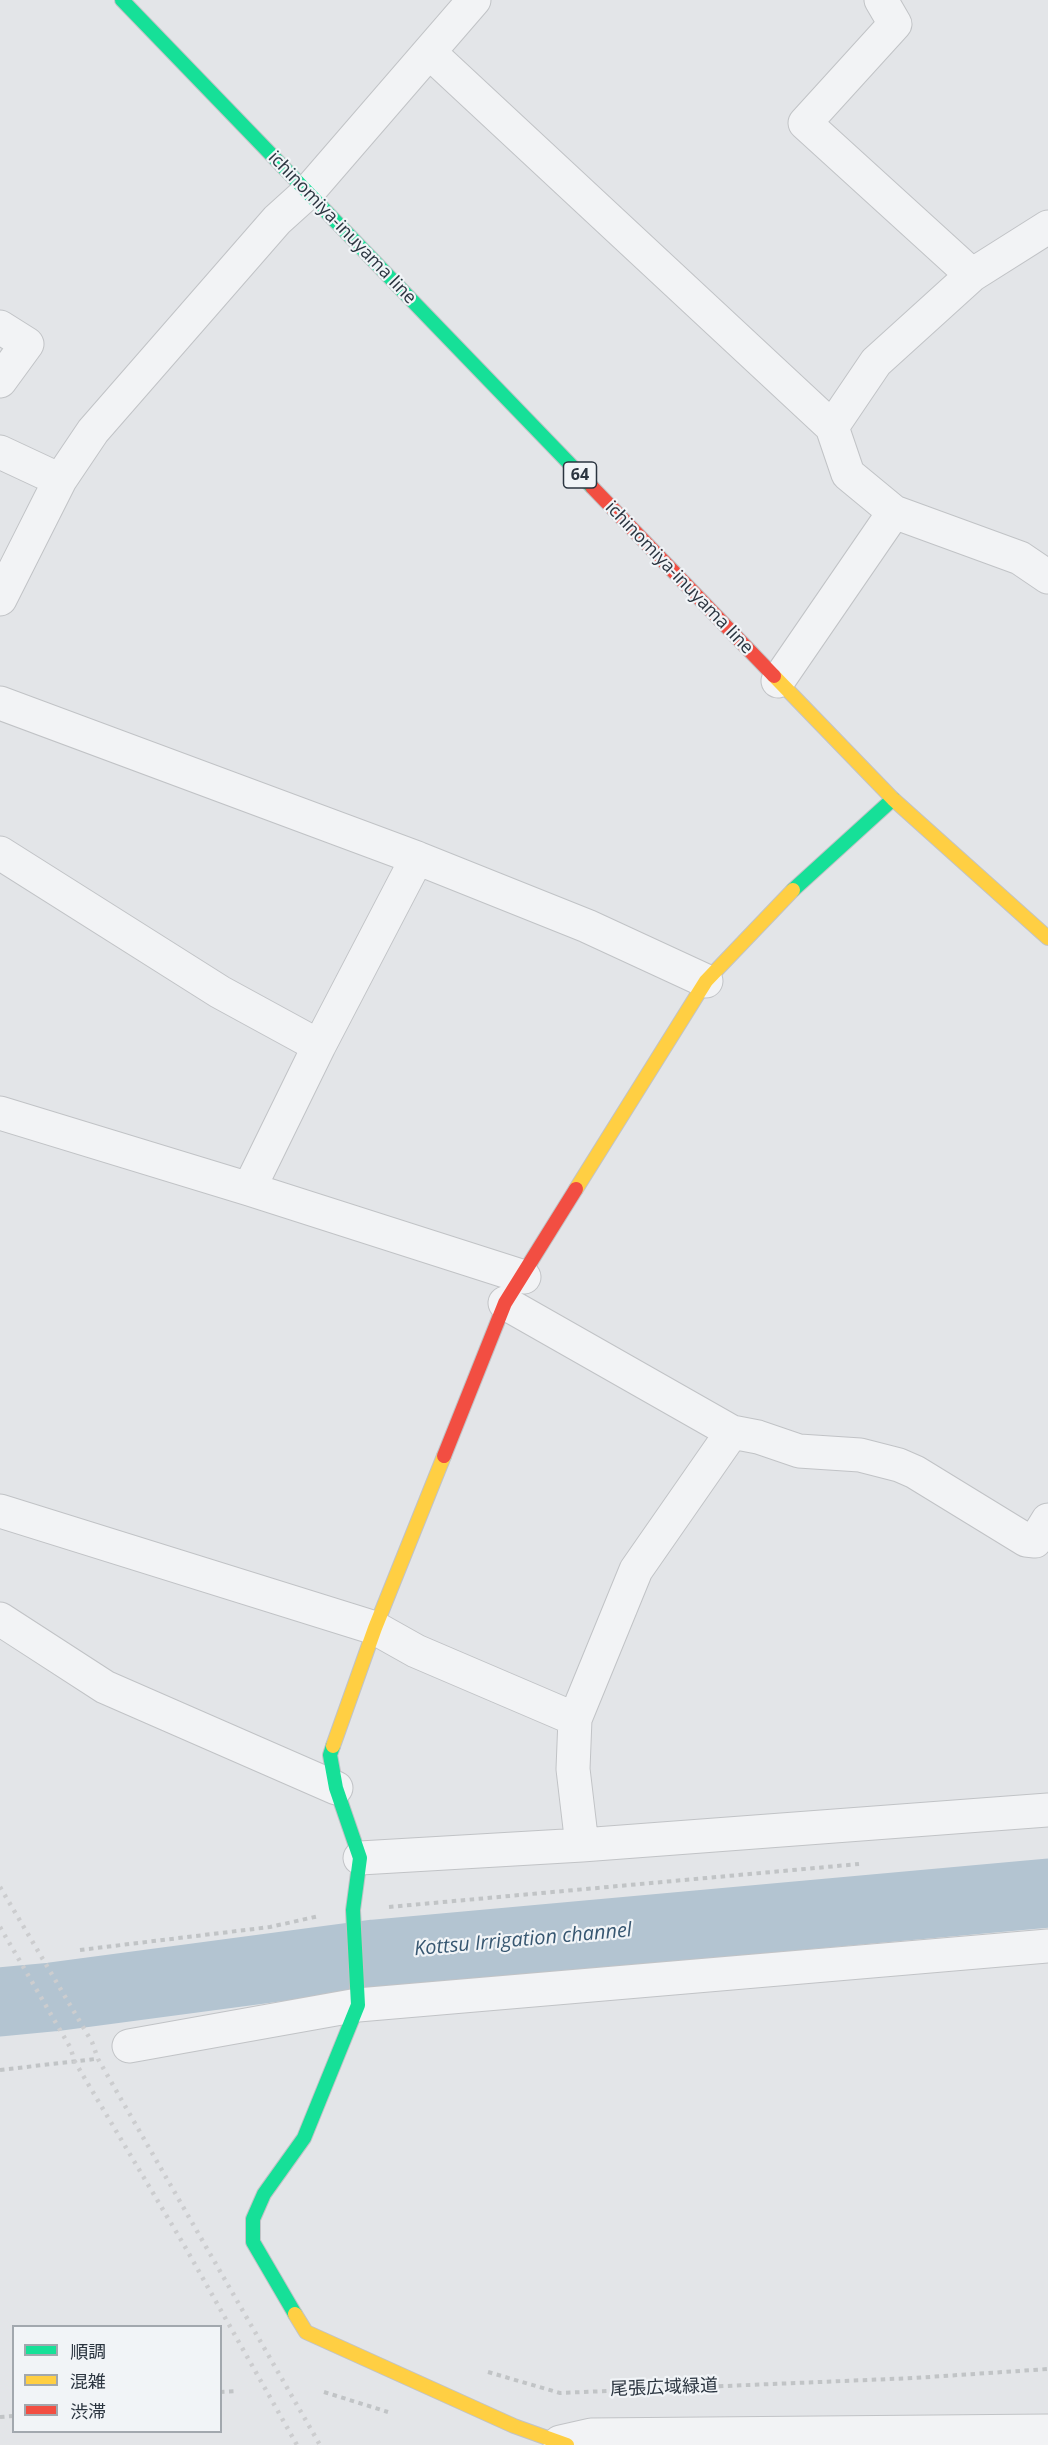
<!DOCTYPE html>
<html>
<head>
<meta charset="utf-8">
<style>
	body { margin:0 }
	#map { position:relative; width:1048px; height:2445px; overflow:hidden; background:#e3e5e8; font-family:"Open Sans","Noto Sans JP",sans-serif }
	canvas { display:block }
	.legend { position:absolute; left:12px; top:2325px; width:210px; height:108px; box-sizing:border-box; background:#f1f4f7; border:2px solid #a2a8ae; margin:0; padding:8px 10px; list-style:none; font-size:18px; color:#2b3540 }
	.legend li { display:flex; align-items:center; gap:12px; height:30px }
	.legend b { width:30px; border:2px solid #a2a8ae }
</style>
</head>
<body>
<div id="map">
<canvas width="1048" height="2445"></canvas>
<ul class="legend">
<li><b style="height:8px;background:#16e098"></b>順調</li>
<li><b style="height:8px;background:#ffcf43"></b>混雑</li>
<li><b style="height:8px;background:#f24e42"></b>渋滞</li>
</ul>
</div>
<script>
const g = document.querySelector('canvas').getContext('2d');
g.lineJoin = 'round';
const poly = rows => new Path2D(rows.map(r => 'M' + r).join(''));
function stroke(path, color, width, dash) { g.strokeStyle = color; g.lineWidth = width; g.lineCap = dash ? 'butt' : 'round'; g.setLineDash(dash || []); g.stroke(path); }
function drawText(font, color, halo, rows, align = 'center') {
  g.font = font + ' "Open Sans","Noto Sans JP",sans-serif'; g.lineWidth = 4.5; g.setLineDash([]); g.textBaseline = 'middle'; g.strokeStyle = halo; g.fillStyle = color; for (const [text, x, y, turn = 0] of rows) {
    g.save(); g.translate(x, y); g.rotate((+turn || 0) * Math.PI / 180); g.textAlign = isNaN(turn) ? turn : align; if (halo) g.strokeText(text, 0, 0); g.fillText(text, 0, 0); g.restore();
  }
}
const river = poly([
	[0,2002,52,1997,375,1954,1048,1893]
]);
const path = poly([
	[389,1907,859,1864],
	[80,1950,270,1927,319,1916],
	[0,2070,95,2059],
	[488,2372,560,2393,914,2378,1048,2369],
	[220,2392,238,2391],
	[324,2392,388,2412],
	[0,2417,14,2416]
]);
const street = poly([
	[881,0,895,24,805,123,972,275],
	[429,52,832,427],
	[0,327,27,344,0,381],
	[0,452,60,480],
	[894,512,1020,558,1048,577],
	[0,599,60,480,93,431,277,220,308,192,474,0],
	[778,681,894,512,848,474,832,427,876,362,972,275,1048,227],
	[0,703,417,858,587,926,706,981],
	[0,853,220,992,319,1046],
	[0,1113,249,1189,524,1277],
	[249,1189,319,1046,417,858],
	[732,1432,758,1437,799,1451,860,1455,899,1465,915,1472,1026,1540,1035,1541,1048,1520],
	[0,1511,375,1628,416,1651,575,1719,636,1570,732,1432,505,1303],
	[0,1619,105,1687,336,1788],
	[575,1719,573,1769,582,1845],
	[360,1858,582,1845,1048,1810],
	[129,2046,358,2005,1048,1946],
	[560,2442,591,2435,1048,2431]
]);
const fast = poly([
	[122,0,592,487],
	[793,890,893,799],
	[295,2314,253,2242,253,2219,264,2194,304,2138,358,2005,353,1910,360,1858,336,1788,330,1755,333,1746]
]);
const slow = poly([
	[774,676,893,799,1048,938],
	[576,1189,706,981,793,890],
	[333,1746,375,1628,444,1456],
	[295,2314,306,2332,514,2426,567,2445]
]);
const jam = poly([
	[592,487,774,676],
	[444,1456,505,1303,576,1189]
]);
const rail = poly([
	[0,1887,92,2042,98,2059,320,2445],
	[0,1927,70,2047,75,2062,184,2245,297,2445]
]);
const shields = [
	[580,475,33]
];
const shieldNames = [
	["64",580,475]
];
const streetNames = [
	["ichinomiya-inuyama line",342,228,46],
	["ichinomiya-inuyama line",679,578,46],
	["尾張広域緑道",664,2388,-2]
];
const waterNames = [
	["Kottsu Irrigation channel",523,1940,-5]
];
stroke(river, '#b3c4d1', 69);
stroke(street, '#c1c3c6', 35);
stroke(fast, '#c1c3c6', 16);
stroke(slow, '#c1c3c6', 16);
stroke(jam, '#c1c3c6', 16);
stroke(path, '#c1c4c6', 4, [4.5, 4.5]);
stroke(street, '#f2f3f5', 33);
stroke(fast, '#16e098', 14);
stroke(slow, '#ffcf43', 14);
stroke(jam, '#f24e42', 14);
stroke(rail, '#cccdcf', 4.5, [3, 6]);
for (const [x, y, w] of shields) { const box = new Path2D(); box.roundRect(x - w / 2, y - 13, w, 26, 4.5); g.fillStyle = '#f1f4f7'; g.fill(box); stroke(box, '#2b3540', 1.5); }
drawText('bold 16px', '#2b3540', null, shieldNames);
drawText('18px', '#2b3540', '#f1f4f7', streetNames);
drawText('italic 20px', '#375771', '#f1f4f7', waterNames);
</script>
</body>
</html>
